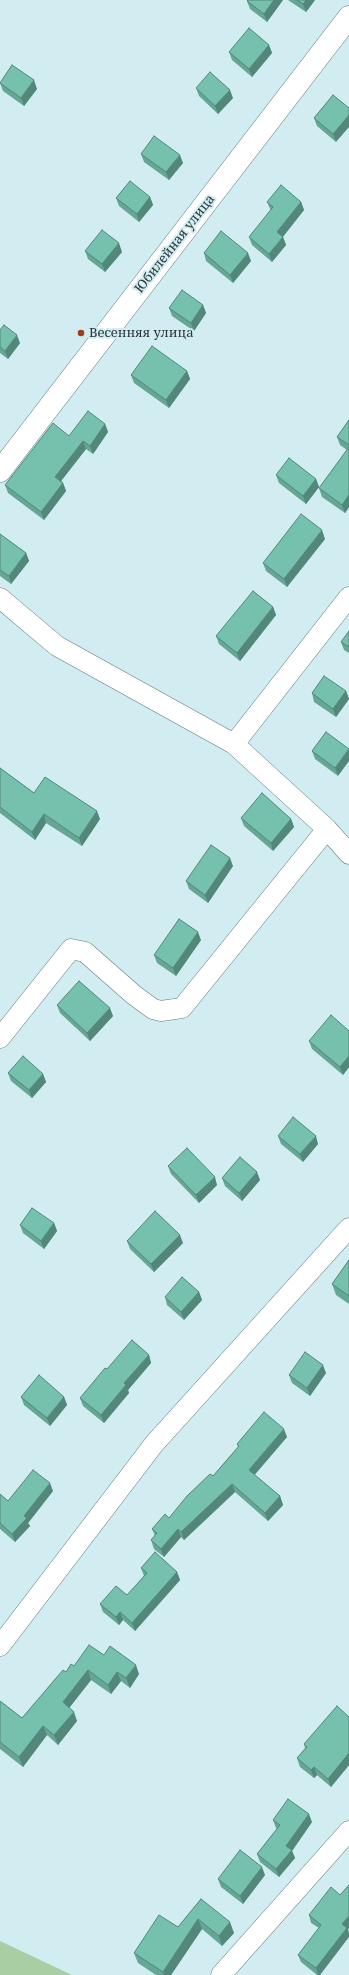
<!DOCTYPE html>
<html>
<head>
<meta charset="utf-8">
<style>
	body { margin:0 }
	canvas { display:block; background:#d1edf2 }
</style>
</head>
<body>
<canvas width="349" height="1975"></canvas>
<script>
const g = document.querySelector('canvas').getContext('2d');
g.lineJoin = 'round';
function paint(path, color) { g.fillStyle = color; g.fill(path, 'evenodd'); }
const poly = rows => new Path2D(rows.map(r => 'M' + r).join(''));
function stroke(path, color, width, dash) { g.strokeStyle = color; g.lineWidth = width; g.lineCap = dash ? 'butt' : 'round'; g.setLineDash(dash || []); g.stroke(path); }
function drawText(font, color, halo, rows, align = 'center') {
  g.font = font + ' "Noto Serif",serif'; g.lineWidth = 4; g.setLineDash([]); g.textBaseline = 'middle'; g.strokeStyle = halo; g.fillStyle = color; for (const [text, x, y, turn = 0] of rows) {
    g.save(); g.translate(x, y); g.rotate((+turn || 0) * Math.PI / 180); g.textAlign = isNaN(turn) ? turn : align; if (halo) g.strokeText(text, 0, 0); g.fillText(text, 0, 0); g.restore();
  }
}
const green = poly([
	[0,1941,72,1975,0,1975]
]);
const minor = poly([
	[0,598,57,646,234,744,327,829,349,854],
	[234,744,349,597],
	[0,1038,71,949,85,952,134,995,153,1009,161,1011,182,1008,327,829],
	[0,1646,154,1444,349,1228],
	[221,1975,349,1831]
]);
const tertiary = poly([
	[0,471,349,17]
]);
const wall = poly([
	[283,0,267,22,250,9,247,1],
	[288,0,315,0,306,12],
	[269,45,272,53,252,77,232,60,229,52],
	[0,83,37,89,24,106,3,91],
	[196,88,233,98,218,114,199,96],
	[333,95,336,142,317,126,314,118],
	[141,154,183,163,169,180,144,162],
	[150,197,153,205,139,222,119,206,116,198],
	[267,202,301,202,304,210,283,237,286,245,272,262,252,245,249,237,271,211],
	[85,251,122,252,105,272,88,259],
	[204,253,251,261,233,283,206,261],
	[203,305,206,313,194,331,172,316,169,308],
	[0,330,20,343,8,359,0,353],
	[187,371,190,379,169,408,134,383,131,375],
	[349,420,349,507,345,513,322,497,319,488,347,450,340,445,337,437],
	[105,424,108,432,93,454,86,449,61,481,63,483,66,491,44,520,8,493,5,485,69,436],
	[276,475,316,479,319,487,306,504,279,483],
	[0,534,26,553,29,561,11,584,0,576],
	[325,539,287,587,266,571,263,563],
	[273,607,276,615,240,661,219,644,216,636],
	[349,631,349,653,344,650,341,642],
	[346,691,349,699,336,717,314,702,312,693],
	[326,732,338,776,315,759,312,751],
	[0,768,34,793,100,819,82,846,46,823,35,840,0,813],
	[241,818,291,819,294,827,273,851,244,826],
	[233,866,208,903,189,889,186,881],
	[201,940,176,976,157,963,154,955],
	[57,1005,113,1016,90,1041,60,1013],
	[349,1031,349,1067,343,1075,312,1049,309,1041],
	[8,1073,43,1074,46,1082,32,1098,11,1081],
	[278,1136,318,1144,303,1162,281,1144],
	[168,1166,217,1185,199,1203,171,1174],
	[222,1178,260,1180,242,1201,225,1186],
	[54,1223,57,1231,44,1249,23,1233,20,1225],
	[127,1241,183,1243,154,1272,130,1249],
	[349,1260,349,1304,336,1295,332,1284],
	[199,1292,202,1300,184,1320,167,1305,165,1297],
	[149,1355,151,1363,128,1390,129,1393,104,1423,83,1406,80,1398,107,1369],
	[326,1373,310,1396,292,1383,289,1375],
	[21,1397,64,1397,67,1405,50,1426,24,1405],
	[287,1437,254,1475,280,1496,283,1505,268,1521,235,1492,184,1540,181,1537,164,1557,154,1549,151,1540,155,1536,152,1529,169,1518,213,1476,238,1447,237,1444],
	[53,1491,28,1523,30,1526,15,1542,0,1529,0,1494,8,1501],
	[141,1568,177,1572,180,1580,135,1631,123,1620,119,1625,103,1612,100,1604,127,1595,144,1576],
	[104,1655,139,1674,130,1688,121,1681,111,1694,91,1680,69,1708,77,1721,58,1745,47,1735,23,1767,0,1749,0,1701,22,1718,66,1672,74,1666],
	[349,1717,349,1765,331,1787,317,1775,314,1778,300,1767,297,1758,305,1748,304,1744],
	[273,1820,312,1822,292,1851,295,1858,279,1877,260,1862,257,1854,277,1829,276,1828],
	[265,1875,243,1904,221,1887,218,1879],
	[349,1885,349,1928,320,1975,317,1975,301,1962,298,1955,319,1928,311,1923,309,1915,340,1895],
	[201,1899,234,1933,222,1946,202,1929,171,1975,156,1975,138,1963,134,1953,178,1927]
]);
const shadedWall = poly([
	[274,0,283,0,267,22,264,14],
	[306,0,315,0,306,12,303,4],
	[269,45,272,53,252,77,249,69],
	[34,80,37,89,24,106,21,98],
	[230,90,233,98,218,114,215,106],
	[349,115,349,127,336,142,333,134],
	[180,155,183,163,169,180,166,172],
	[150,197,153,205,139,222,137,214],
	[301,202,304,210,280,240,277,232],
	[283,237,286,245,272,262,269,254],
	[119,243,122,252,105,272,102,264],
	[248,253,251,261,233,283,230,275],
	[203,305,206,313,194,331,191,323],
	[17,335,20,343,8,359,5,351],
	[187,371,190,379,169,408,166,400],
	[105,424,108,432,93,454,90,446],
	[83,441,86,449,58,485,55,477],
	[316,479,319,487,306,504,303,496],
	[63,483,66,491,44,520,41,512],
	[349,495,349,507,345,513,342,505],
	[322,530,325,539,287,587,284,579],
	[26,553,29,561,11,584,9,576],
	[273,607,276,615,240,661,237,653],
	[346,691,349,699,336,717,333,709],
	[349,749,349,761,338,776,335,768],
	[97,811,100,819,82,846,79,838],
	[44,814,46,823,35,840,32,832],
	[291,819,294,827,273,851,271,843],
	[230,858,233,866,208,903,205,895],
	[198,932,201,940,176,976,173,968],
	[110,1008,113,1016,90,1041,87,1033],
	[349,1056,349,1067,343,1075,340,1067],
	[43,1074,46,1082,32,1098,29,1090],
	[316,1136,318,1144,303,1162,300,1154],
	[257,1172,260,1180,242,1201,239,1193],
	[215,1177,217,1185,199,1203,196,1195],
	[54,1223,57,1231,44,1249,41,1241],
	[180,1235,183,1243,154,1272,151,1264],
	[199,1292,202,1300,184,1320,181,1312],
	[149,1355,151,1363,128,1390,129,1393,104,1423,101,1415,124,1383],
	[323,1365,326,1373,310,1396,307,1388],
	[64,1397,67,1405,50,1426,47,1418],
	[284,1429,287,1437,252,1478,249,1470],
	[50,1483,53,1491,28,1523,30,1526,15,1542,12,1534,24,1516],
	[232,1484,235,1492,184,1540,181,1532],
	[280,1496,283,1505,268,1521,265,1513],
	[178,1529,181,1537,164,1557,161,1549],
	[177,1572,180,1580,135,1631,132,1623],
	[120,1612,123,1620,119,1625,116,1617],
	[136,1665,139,1674,130,1688,126,1678],
	[88,1670,91,1680,66,1712,63,1702],
	[117,1672,121,1681,111,1694,108,1685],
	[74,1712,77,1721,58,1745,54,1735],
	[43,1726,47,1735,23,1767,19,1757],
	[349,1753,349,1765,331,1787,328,1779],
	[314,1767,317,1775,314,1778,311,1770],
	[309,1814,312,1822,292,1851,295,1858,279,1877,276,1869,286,1846],
	[262,1867,265,1875,243,1904,240,1896],
	[349,1916,349,1928,348,1929,349,1933,349,1937,320,1975,318,1975,316,1968,342,1924],
	[198,1919,202,1929,171,1975,164,1975,163,1972],
	[230,1922,234,1933,222,1946,219,1936]
]);
const building = poly([
	[248,0,274,0,264,14,247,1,248,0],
	[297,0,306,0,303,4,297,0],
	[249,28,269,45,249,69,229,52,249,28],
	[12,65,34,80,21,98,0,83,12,65],
	[210,72,230,90,215,106,196,88,210,72],
	[333,95,349,108,349,115,333,134,314,118,333,95],
	[154,136,180,155,166,172,141,154,154,136],
	[130,181,150,197,137,214,116,198,130,181],
	[281,185,301,202,277,232,283,237,269,254,249,237,273,207,267,202,281,185],
	[102,230,119,243,102,264,85,251,102,230],
	[221,231,248,253,230,275,204,253,221,231],
	[182,290,203,305,191,323,169,308,182,290],
	[4,325,17,335,5,351,0,347,0,330,4,325],
	[152,346,187,371,166,400,131,375,152,346],
	[88,411,105,424,90,446,83,441,55,477,63,483,41,512,5,485,53,423,69,436,88,411],
	[349,420,349,445,337,437,349,420],
	[349,447,349,495,342,505,319,488,349,447],
	[289,458,316,479,303,496,276,475,289,458],
	[301,514,322,530,284,579,263,563,301,514],
	[0,534,26,553,9,576,0,570,0,534],
	[253,591,273,607,237,653,216,636,253,591],
	[349,631,349,647,341,642,349,631],
	[324,676,346,691,333,709,312,693,324,676],
	[326,732,349,749,335,768,312,751,326,732],
	[0,768,34,793,45,777,97,811,79,838,44,814,32,832,0,807,0,768],
	[262,793,291,819,271,843,241,818,262,793],
	[211,845,230,858,205,895,186,881,211,845],
	[179,919,198,932,173,968,154,955,179,919],
	[79,981,110,1008,87,1033,57,1005,79,981],
	[331,1015,349,1031,349,1056,340,1067,309,1041,331,1015],
	[23,1056,43,1074,29,1090,8,1073,23,1056],
	[293,1117,316,1136,300,1154,278,1136,293,1117],
	[187,1148,215,1177,196,1195,168,1166,187,1148],
	[240,1157,257,1172,239,1193,222,1178,240,1157],
	[32,1208,54,1223,41,1241,20,1225,32,1208],
	[155,1211,180,1235,151,1264,127,1241,155,1211],
	[349,1260,349,1296,332,1284,349,1260],
	[182,1277,199,1292,181,1312,165,1297,182,1277],
	[132,1340,149,1355,124,1383,126,1385,101,1415,80,1398,105,1368,107,1369,132,1340],
	[305,1352,323,1365,307,1388,289,1375,305,1352],
	[39,1375,64,1397,47,1418,21,1397,39,1375],
	[264,1412,284,1429,249,1470,280,1496,265,1513,232,1484,181,1532,178,1529,161,1549,151,1540,157,1533,152,1529,165,1514,169,1518,187,1496,210,1474,213,1476,239,1446,237,1444,264,1412],
	[33,1470,50,1483,24,1516,27,1518,12,1534,0,1523,0,1494,8,1501,33,1470],
	[155,1552,177,1572,132,1623,120,1612,116,1617,100,1604,116,1586,127,1595,147,1573,141,1568,155,1552],
	[89,1645,104,1655,110,1646,136,1665,126,1678,117,1672,108,1685,88,1670,63,1702,74,1712,54,1735,43,1726,19,1757,0,1742,0,1701,22,1718,63,1670,66,1672,71,1664,74,1666,89,1645],
	[337,1706,349,1717,349,1753,328,1779,314,1767,311,1770,297,1758,307,1747,304,1744,337,1706],
	[288,1799,309,1814,286,1846,292,1850,276,1869,257,1854,280,1825,273,1820,288,1799],
	[240,1850,262,1867,240,1896,218,1879,240,1850],
	[349,1885,349,1916,342,1924,347,1928,316,1968,298,1955,321,1925,309,1915,331,1887,340,1895,349,1885],
	[201,1899,230,1922,219,1936,198,1919,163,1972,134,1953,159,1915,178,1927,201,1899]
]);
const markers = [
	[81,333,4,"#a23a1c"]
];
const streetNames = [
	["Юбилейная улица",175,244,-52]
];
const poiNames = [
	["Весенняя улица",89,333]
];
paint(green, '#a9cea3');
stroke(minor, '#617a7f', 21);
stroke(tertiary, '#617a7f', 23);
stroke(minor, '#fff', 20);
stroke(tertiary, '#fff', 22);
paint(wall, '#65a695');
paint(shadedWall, '#528779');
paint(building, '#75c1ad');
stroke(building, '#528779', 1);
for (const [x, y, r, color] of markers) { const dot = new Path2D(); dot.arc(x, y, r, 0, 2 * Math.PI); g.fillStyle = color; g.fill(dot); stroke(dot, '#d1edf2', 1.5); }
drawText('13px', '#2b3638', '#d1edf2', streetNames);
drawText('13px', '#2b3638', '#d1edf2', poiNames, 'left');
</script>
</body>
</html>
